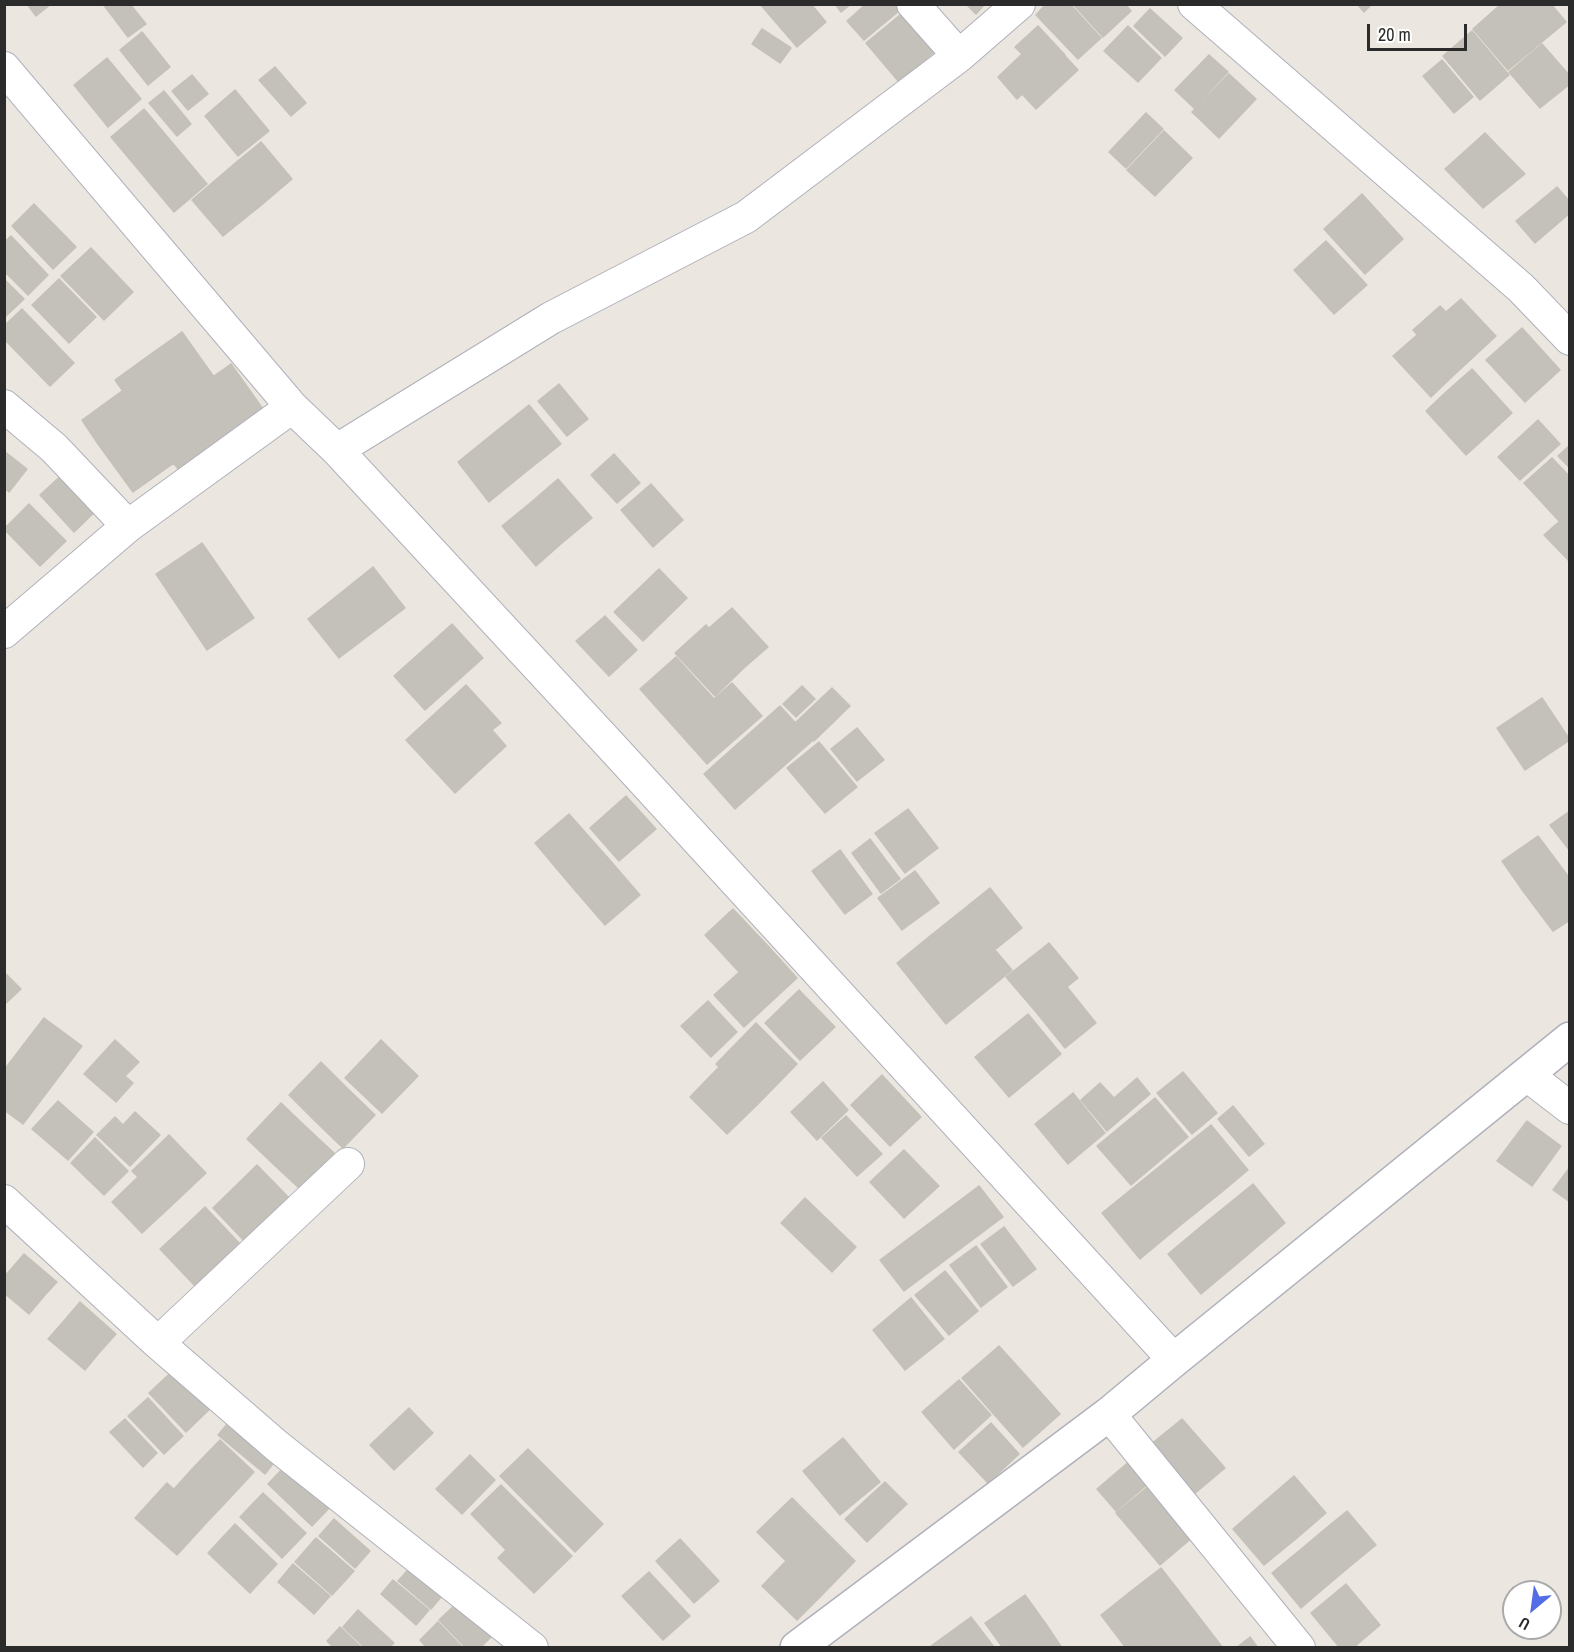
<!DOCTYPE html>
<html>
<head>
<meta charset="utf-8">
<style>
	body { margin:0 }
	#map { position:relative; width:1574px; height:1652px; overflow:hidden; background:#ebe6df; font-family:"Archivo Narrow",sans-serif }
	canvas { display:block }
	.frame { position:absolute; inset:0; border:6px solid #2b2b2b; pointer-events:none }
	.north { position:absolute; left:1502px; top:1580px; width:60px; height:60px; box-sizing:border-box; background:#fff; border:2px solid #aaa; border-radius:50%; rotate:209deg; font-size:16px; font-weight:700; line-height:24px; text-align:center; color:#2b2b2b }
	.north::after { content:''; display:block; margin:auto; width:21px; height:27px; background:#526de5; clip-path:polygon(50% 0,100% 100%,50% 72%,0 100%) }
	.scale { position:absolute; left:1367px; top:24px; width:100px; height:27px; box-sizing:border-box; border:3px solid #2b2b2b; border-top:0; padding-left:8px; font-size:18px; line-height:21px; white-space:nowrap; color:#2b2b2b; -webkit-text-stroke:4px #fff; paint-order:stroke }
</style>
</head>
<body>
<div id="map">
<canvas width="1574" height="1652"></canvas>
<div class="frame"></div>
<div class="north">U</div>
<div class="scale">20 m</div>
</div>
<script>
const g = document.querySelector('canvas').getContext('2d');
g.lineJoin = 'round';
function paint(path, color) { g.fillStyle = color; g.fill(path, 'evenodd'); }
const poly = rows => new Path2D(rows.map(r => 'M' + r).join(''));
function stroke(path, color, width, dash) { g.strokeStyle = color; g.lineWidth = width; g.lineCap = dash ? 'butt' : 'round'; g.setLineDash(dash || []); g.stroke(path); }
const building = poly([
	[27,4,51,4,36,16,27,4],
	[103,4,130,4,146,24,128,37,103,4],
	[760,4,811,4,826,22,797,47,760,4],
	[835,4,851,4,841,12,835,4],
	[866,4,903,4,905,6,864,40,847,21,866,4],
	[966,4,985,4,976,14,966,4],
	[1046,4,1070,4,1101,38,1078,59,1036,15,1046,4],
	[1073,4,1125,4,1131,11,1103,37,1073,4],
	[1357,4,1372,4,1364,12,1357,4],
	[1503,4,1551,4,1566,22,1537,46,1502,5,1503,4],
	[1500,5,1536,47,1508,70,1473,29,1500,5],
	[1150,9,1182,38,1165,56,1134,26,1150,9],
	[906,10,939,48,899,82,866,43,906,10],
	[1038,26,1065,55,1017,99,998,77,1022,54,1015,47,1038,26],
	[1128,26,1161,58,1138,82,1104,51,1128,26],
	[762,29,791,48,780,63,752,44,762,29],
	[1472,31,1509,75,1480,100,1443,56,1472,31],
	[142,32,170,67,148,85,120,50,142,32],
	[1542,44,1570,76,1570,84,1540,108,1509,72,1542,44],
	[1209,55,1228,72,1194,108,1175,90,1209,55],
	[1065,56,1078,70,1036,109,1023,95,1065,56],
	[107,58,141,99,108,127,74,85,107,58],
	[1442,60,1473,97,1454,113,1423,76,1442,60],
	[275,67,306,103,291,116,259,80,275,67],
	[1229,74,1256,99,1219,138,1192,112,1229,74],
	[192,75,208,94,188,110,172,91,192,75],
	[235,90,269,131,238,156,205,116,235,90],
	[164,91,191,124,177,136,149,103,164,91],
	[144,109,207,184,174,212,111,137,144,109],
	[1146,113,1163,129,1126,168,1109,152,1146,113],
	[1164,131,1192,158,1155,196,1127,170,1164,131],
	[1485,133,1525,174,1483,208,1445,169,1485,133],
	[261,142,292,179,265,202,234,164,261,142],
	[233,165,264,203,223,236,192,200,233,165],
	[1557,187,1570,202,1570,213,1535,243,1516,221,1557,187],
	[1362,194,1403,239,1365,274,1324,229,1362,194],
	[34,204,76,247,53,269,12,226,34,204],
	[11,236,48,275,28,295,4,271,4,242,11,236],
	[1326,241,1367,285,1334,314,1294,270,1326,241],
	[91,248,133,292,104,320,61,276,91,248],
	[4,279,24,299,4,318,4,279],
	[59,279,96,317,69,343,32,305,59,279],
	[1461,299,1496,336,1454,375,1413,330,1440,306,1446,312,1461,299],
	[22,309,74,363,50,386,4,339,4,326,22,309],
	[1522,328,1560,370,1525,402,1486,360,1522,328],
	[182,332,214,377,180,400,148,356,182,332],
	[1417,335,1454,375,1431,397,1393,356,1417,335],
	[148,356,212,445,178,469,115,380,148,356],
	[231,364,263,409,212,445,180,400,231,364],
	[1472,369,1512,413,1486,437,1446,392,1472,369],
	[559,384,588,419,567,436,538,401,559,384],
	[122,391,139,415,98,444,82,420,122,391],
	[1446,392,1486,437,1466,455,1426,411,1446,392],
	[529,405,561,444,527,471,495,432,529,405],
	[139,415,174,463,133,492,98,444,139,415],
	[1538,420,1560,444,1520,480,1498,457,1538,420],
	[495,432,527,471,489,502,458,462,495,432],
	[1570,445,1570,468,1558,456,1570,445],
	[4,451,27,469,9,492,4,488,4,451],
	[614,454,640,483,617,503,591,475,614,454],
	[1552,458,1570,477,1570,512,1559,521,1524,483,1552,458],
	[66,471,100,507,74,532,40,495,66,471],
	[558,479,592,518,562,543,529,504,558,479],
	[651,484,683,520,653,547,621,510,651,484],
	[29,504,66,541,40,566,4,529,29,504],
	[529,504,562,543,536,566,502,526,529,504],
	[1570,512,1570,562,1544,535,1570,512],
	[202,543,254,618,207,650,156,574,202,543],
	[373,567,405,608,339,658,308,619,373,567],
	[659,569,687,598,643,641,614,612,659,569],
	[732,608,768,647,745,667,709,628,732,608],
	[605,616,637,650,609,676,576,641,605,616],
	[452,624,483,658,425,710,394,676,452,624],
	[706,625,745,667,715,696,675,653,706,625],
	[676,657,714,699,732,683,762,716,707,764,640,689,676,657],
	[466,685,501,723,492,730,506,746,455,793,406,740,466,685],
	[802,686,815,699,796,717,783,704,802,686],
	[832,688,850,706,814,741,796,722,832,688],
	[1542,698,1570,740,1525,770,1497,728,1542,698],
	[780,706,812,741,735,809,704,774,780,706],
	[857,728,884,760,857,781,831,749,857,728],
	[819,742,857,787,825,813,787,768,819,742],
	[626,796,656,829,619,861,590,828,626,796],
	[908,809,938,848,905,873,875,833,908,809],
	[1570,811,1570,851,1550,825,1570,811],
	[569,814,608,858,573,888,535,843,569,814],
	[1538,836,1559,864,1523,891,1502,861,1538,836],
	[870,839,900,879,881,893,852,853,870,839],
	[840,850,872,894,845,914,812,871,840,850],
	[608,858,640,895,605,925,573,888,608,858],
	[1559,864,1570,879,1570,920,1553,931,1523,891,1559,864],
	[915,871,939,903,902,930,878,898,915,871],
	[990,888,1022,928,987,956,955,916,990,888],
	[733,909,768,946,739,972,705,935,733,909],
	[955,916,987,956,958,980,925,940,955,916],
	[925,940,958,980,929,1003,897,963,925,940],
	[1049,943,1078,978,1036,1012,1006,977,1049,943],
	[768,946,797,978,744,1027,714,995,768,946],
	[995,950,1012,970,946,1024,929,1003,995,950],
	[4,972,21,989,4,1005,4,972],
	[1067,987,1096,1023,1065,1048,1036,1012,1067,987],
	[799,990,835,1027,800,1060,765,1023,799,990],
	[708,1001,737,1032,711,1057,681,1026,708,1001],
	[1028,1014,1061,1054,1009,1097,975,1057,1028,1014],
	[44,1018,82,1046,23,1124,4,1110,4,1070,44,1018],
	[756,1023,797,1064,757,1105,716,1064,756,1023],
	[115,1040,139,1062,125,1076,133,1083,116,1102,84,1074,115,1040],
	[381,1040,418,1076,382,1113,345,1078,381,1040],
	[321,1062,347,1088,315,1121,289,1095,321,1062],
	[719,1067,757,1105,727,1134,690,1097,719,1067],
	[1183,1072,1217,1113,1192,1134,1157,1093,1183,1072],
	[882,1075,921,1117,890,1146,851,1105,882,1075],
	[1137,1078,1150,1094,1107,1131,1081,1100,1100,1083,1114,1098,1137,1078],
	[823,1082,848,1110,817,1140,791,1112,823,1082],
	[347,1088,375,1115,343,1148,315,1121,347,1088],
	[1073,1093,1105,1133,1068,1164,1035,1124,1073,1093],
	[1155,1098,1188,1137,1131,1185,1097,1146,1155,1098],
	[58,1101,93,1132,68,1160,32,1129,58,1101],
	[281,1103,304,1125,270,1161,247,1139,281,1103],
	[1233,1106,1264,1144,1249,1156,1218,1119,1233,1106],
	[135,1112,160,1135,130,1166,97,1135,115,1117,123,1125,135,1112],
	[846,1116,882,1154,857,1176,822,1138,846,1116],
	[1527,1121,1561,1146,1532,1186,1497,1161,1527,1121],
	[304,1125,334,1153,300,1189,270,1161,304,1125],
	[1211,1125,1248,1170,1223,1191,1186,1145,1211,1125],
	[169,1135,206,1173,169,1208,132,1171,169,1135],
	[95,1138,128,1171,104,1195,71,1163,95,1138],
	[1186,1145,1223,1191,1182,1224,1144,1179,1186,1145],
	[904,1150,939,1186,904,1218,870,1182,904,1150],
	[257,1165,292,1201,248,1245,213,1208,257,1165],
	[1570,1167,1570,1202,1553,1190,1570,1167],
	[139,1176,169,1208,142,1233,112,1202,139,1176],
	[1144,1179,1182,1224,1140,1259,1102,1213,1144,1179],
	[1253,1184,1285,1223,1238,1263,1205,1223,1253,1184],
	[979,1186,1003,1217,904,1291,880,1260,979,1186],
	[805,1198,856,1247,832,1272,781,1223,805,1198],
	[205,1207,240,1244,220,1263,185,1226,205,1207],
	[1205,1223,1238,1263,1201,1294,1168,1254,1205,1223],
	[185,1226,220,1263,195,1286,160,1249,185,1226],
	[1004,1227,1036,1269,1013,1286,981,1244,1004,1227],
	[976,1246,1007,1287,981,1307,950,1265,976,1246],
	[24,1254,57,1282,45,1295,12,1268,24,1254],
	[12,1268,45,1295,29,1314,4,1293,4,1277,12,1268],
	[945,1271,978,1311,949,1335,915,1295,945,1271],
	[911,1298,944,1339,905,1370,873,1330,911,1298],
	[80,1302,116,1334,99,1353,63,1322,80,1302],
	[63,1322,99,1353,85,1370,48,1339,63,1322],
	[999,1346,1028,1378,991,1411,962,1378,999,1346],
	[180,1364,217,1402,186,1432,149,1393,180,1364],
	[1028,1378,1060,1414,1023,1447,991,1411,1028,1378],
	[959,1380,991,1415,954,1449,922,1412,959,1380],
	[148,1398,183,1436,164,1454,128,1416,148,1398],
	[409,1408,433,1433,394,1470,370,1445,409,1408],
	[233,1417,280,1455,265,1474,218,1435,233,1417],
	[125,1419,157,1453,143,1467,110,1432,125,1419],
	[1182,1419,1225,1468,1193,1495,1150,1445,1182,1419],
	[991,1423,1019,1454,988,1483,959,1452,991,1423],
	[843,1438,880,1482,840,1515,803,1471,843,1438],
	[220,1440,254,1472,228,1500,193,1468,220,1440],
	[528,1449,603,1524,575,1552,500,1476,528,1449],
	[470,1455,495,1480,462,1514,436,1489,470,1455],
	[1131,1460,1149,1483,1116,1511,1097,1489,1131,1460],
	[289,1462,333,1504,312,1526,268,1484,289,1462],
	[193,1468,228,1500,208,1521,174,1489,193,1468],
	[1294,1476,1326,1513,1297,1538,1265,1501,1294,1476],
	[885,1482,907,1504,867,1542,845,1519,885,1482],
	[167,1483,208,1521,177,1555,135,1518,167,1483],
	[501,1485,536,1520,506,1550,471,1514,501,1485],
	[1150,1485,1174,1514,1140,1541,1116,1513,1150,1485],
	[263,1493,306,1533,282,1558,240,1517,263,1493],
	[792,1498,815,1521,781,1556,757,1532,792,1498],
	[1265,1501,1297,1538,1264,1565,1233,1529,1265,1501],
	[1347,1511,1376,1545,1354,1563,1325,1529,1347,1511],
	[1174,1514,1193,1537,1160,1565,1140,1541,1174,1514],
	[334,1519,370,1551,355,1568,319,1536,334,1519],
	[536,1520,572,1556,534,1593,498,1558,536,1520],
	[815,1521,855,1561,821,1596,781,1556,815,1521],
	[235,1524,277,1564,250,1593,208,1553,235,1524],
	[1325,1529,1354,1563,1329,1584,1300,1550,1325,1529],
	[316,1538,354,1571,332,1595,295,1562,316,1538],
	[680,1539,719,1581,694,1603,656,1561,680,1539],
	[1300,1550,1329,1584,1301,1608,1272,1573,1300,1550],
	[786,1561,821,1596,797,1620,762,1586,786,1561],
	[414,1563,446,1591,431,1609,398,1581,414,1563],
	[293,1564,330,1596,314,1614,278,1582,293,1564],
	[1161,1568,1196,1613,1170,1632,1135,1588,1161,1568],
	[649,1572,690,1616,663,1640,622,1596,649,1572],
	[393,1580,429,1610,416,1625,381,1594,393,1580],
	[1346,1584,1380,1625,1353,1648,1340,1648,1311,1613,1346,1584],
	[1135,1588,1170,1632,1150,1648,1126,1648,1101,1615,1135,1588],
	[1025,1595,1046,1624,1012,1648,1003,1648,985,1623,1025,1595],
	[458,1602,492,1636,480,1648,466,1648,439,1620,458,1602],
	[358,1610,394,1643,389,1648,365,1648,343,1627,358,1610],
	[1196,1613,1223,1648,1199,1648,1181,1624,1196,1613],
	[971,1617,994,1647,932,1648,931,1646,971,1617],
	[438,1622,463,1648,427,1648,420,1640,438,1622],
	[1046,1624,1062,1648,1012,1648,1046,1624],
	[1181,1624,1199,1648,1150,1648,1170,1632,1181,1624],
	[340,1627,362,1648,334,1648,327,1641,340,1627],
	[1250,1637,1258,1648,1236,1648,1250,1637]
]);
const street = poly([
	[913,4,959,56],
	[1194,4,1521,288,1570,339],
	[4,68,292,407,337,450,613,748,1174,1360],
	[4,406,54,448,128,526],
	[337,450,551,318,746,217,959,56,1019,4],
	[4,632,128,526,292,407],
	[1527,1075,1570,1108],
	[4,1201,158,1343,277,1446,532,1648],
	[158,1343,348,1164],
	[1109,1414,1299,1648]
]);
const secondary = poly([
	[797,1648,1109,1414,1174,1360,1570,1039]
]);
paint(building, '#c4c0ba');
stroke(building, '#c6c1b8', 1.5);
stroke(street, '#afb1ba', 34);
stroke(secondary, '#afb1ba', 36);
stroke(street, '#fff', 32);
stroke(secondary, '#fff', 33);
</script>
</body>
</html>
